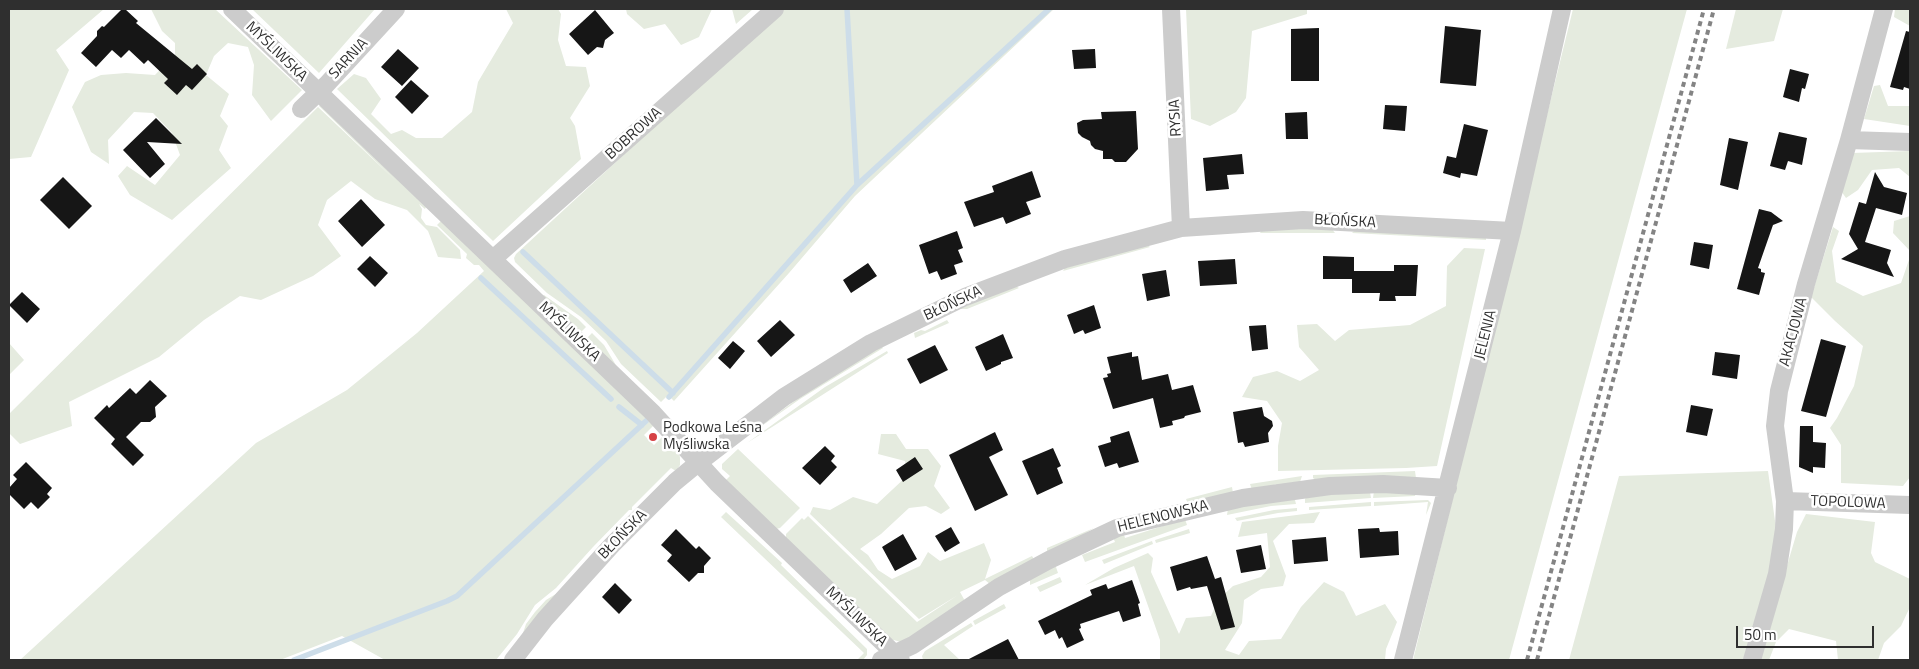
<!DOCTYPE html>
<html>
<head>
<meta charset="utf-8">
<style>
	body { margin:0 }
	#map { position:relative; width:1919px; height:669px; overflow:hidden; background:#fff; font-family:"Titillium Web",sans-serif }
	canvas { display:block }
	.frame { position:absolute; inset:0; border:10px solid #2f2f2f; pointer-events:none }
	.scale { position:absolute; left:1736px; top:626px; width:138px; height:22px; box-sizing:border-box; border:2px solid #2f2f2f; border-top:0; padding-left:6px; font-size:15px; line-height:18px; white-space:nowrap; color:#2f2f2f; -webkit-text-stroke:4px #fff; paint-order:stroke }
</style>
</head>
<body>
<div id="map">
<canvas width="1919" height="669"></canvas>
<div class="frame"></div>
<div class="scale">50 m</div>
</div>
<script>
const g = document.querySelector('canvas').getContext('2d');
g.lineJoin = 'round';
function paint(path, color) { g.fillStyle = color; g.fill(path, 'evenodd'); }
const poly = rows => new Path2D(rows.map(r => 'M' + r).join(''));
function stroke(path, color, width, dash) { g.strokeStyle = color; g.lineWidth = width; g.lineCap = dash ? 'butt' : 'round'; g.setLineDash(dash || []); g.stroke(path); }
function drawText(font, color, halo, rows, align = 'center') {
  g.font = font + ' "Titillium Web",sans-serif'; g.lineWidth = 5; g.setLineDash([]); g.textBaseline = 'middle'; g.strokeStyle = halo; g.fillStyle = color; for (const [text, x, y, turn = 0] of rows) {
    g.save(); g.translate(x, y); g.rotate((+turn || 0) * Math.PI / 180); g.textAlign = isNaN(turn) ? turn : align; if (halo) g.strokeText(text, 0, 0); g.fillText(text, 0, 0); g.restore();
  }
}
const green = poly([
	[9,9,104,9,56,50,69,70,31,157,9,159],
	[151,9,215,9,302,90,271,121,252,95,254,65,248,47,228,43,214,56,206,75,229,94,220,116,228,126,219,150,231,168,172,220,130,195,118,176,127,166,155,185,180,155,172,133,153,113,134,112,108,140,109,164,91,152,72,107,85,82,101,75,126,73,155,75,175,54,175,43,162,31],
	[252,9,375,9,319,73],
	[506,9,558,9,561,14,558,40,566,66,586,67,590,86,570,118,575,126,581,159,493,241,337,89,354,74,366,78,381,99,371,114,391,134,402,130,416,138,442,138,472,112,478,82,513,23],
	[626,9,712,9,699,37,681,45,665,24,644,29,627,14],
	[732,9,753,9,736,24],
	[782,9,1054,9,855,196,789,273,674,401,668,395,661,402,621,364,606,341,581,317,547,293,515,262,514,258,516,254],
	[1186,9,1307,9,1307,14,1252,31,1246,98,1236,112,1210,126,1191,119],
	[1573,9,1687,9,1509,660,1413,660],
	[1736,9,1783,9,1774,41,1726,49],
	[1895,9,1910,9,1910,26,1894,17],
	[1880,85,1888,106,1910,106,1910,126,1864,119,1874,86],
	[320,105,426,207,425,209,419,204,422,209,421,218,426,225,437,227,460,250,461,259,438,257,428,231,407,210,375,199,351,181,327,200,318,225,341,256,313,276,261,300,240,296,204,320,159,357,69,402,72,426,20,444,9,433,9,414,318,107,396,181,319,106],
	[1910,151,1910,177,1899,168,1872,170,1858,190,1846,198,1839,188,1852,153],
	[1910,216,1910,251,1893,233,1894,221],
	[441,221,654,425,644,435,654,445,664,435,679,452,680,458,680,465,676,471,671,468,632,507,632,510,629,510,593,547,556,588,535,605,517,634,496,660,385,660,342,636,280,660,20,660,256,443,347,390,417,333,484,271,479,265,474,265,466,258,467,254,437,225],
	[1833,227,1839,231,1832,251,1836,282,1863,296,1901,283,1910,257,1910,477,1903,486,1841,483,1841,445,1830,428,1837,418,1854,386,1863,346,1835,321,1811,297],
	[1263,228,1331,228,1335,233,1260,233],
	[1356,229,1486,237,1486,240,1352,233],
	[1146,244,1150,247,1063,271,1065,268],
	[1464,248,1485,249,1437,466,1406,468,1278,471,1278,446,1282,423,1267,401,1242,397,1253,377,1277,371,1300,381,1319,370,1299,347,1297,325,1317,324,1335,341,1349,330,1410,325,1446,306,1447,266],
	[1014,285,1019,288,967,309,959,309],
	[544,295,578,319,586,327,581,332,543,296],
	[947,320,949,323,915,338,914,333,921,330,925,331],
	[592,333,604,345,617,367,587,338],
	[9,343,24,360,9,375],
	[881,346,883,348,800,399,746,437,812,388],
	[887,351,888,353,747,443,825,387],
	[881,434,896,434,906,449,928,449,941,466,934,486,950,508,941,514,926,506,909,508,881,534,860,549,868,555,878,570,892,579,920,566,928,552,940,561,984,543,991,560,985,579,1032,556,1035,561,991,585,985,580,960,592,965,601,910,638,901,642,890,639,786,539,786,534,802,518,804,520,808,516,917,622,958,595,919,619,810,514,813,507,830,510,853,497,877,504,908,475,905,461,878,454],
	[738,449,800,508,780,528,776,529,726,480,730,476,722,469,722,464],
	[1415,471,1416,478,1317,481,1313,478,1313,475],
	[1768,471,1776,528,1769,573,1743,660,1569,660,1619,476],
	[1302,476,1300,482,1276,485,1275,484,1274,486,1252,490,1250,484],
	[1232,487,1233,493,1188,504,1186,499],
	[1374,491,1416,493,1415,496,1373,498],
	[1370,492,1371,498,1305,503,1305,499,1307,496],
	[1292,498,1295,500,1296,504,1271,506,1227,515,1228,508],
	[1428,500,1431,503,1426,515,1428,502,1374,506,1374,502],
	[1371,502,1371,506,1309,510,1309,507],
	[1297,508,1297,511,1278,513,1237,521,1235,518,1274,510],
	[726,512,782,563,781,565,867,649,867,655,863,660,857,660,864,653,721,517],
	[1320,512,1314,523,1289,524,1273,541,1286,576,1283,586,1261,589,1244,600,1242,623,1225,650,1239,655,1249,641,1281,639,1301,607,1324,582,1344,592,1356,616,1385,604,1397,622,1386,649,1385,660,1160,660,1160,640,1134,566,1085,585,1114,568,1148,553,1153,558,1151,572,1179,634,1186,618,1211,616,1218,600,1233,586,1261,577,1270,567,1267,533,1238,537,1242,522],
	[1806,514,1875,522,1871,553,1875,562,1910,579,1910,607,1901,626,1884,643,1878,660,1838,660,1836,641,1789,629,1776,642,1769,660,1759,660,1797,532],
	[1185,519,1187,525,1085,562,1082,555,1115,542,1112,535,1123,531,1125,538],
	[1094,528,1052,553,1047,551,1047,548],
	[1189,529,1190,533,1156,543,1155,540],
	[1152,541,1153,544,1104,564,1102,560],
	[1052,566,1056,567,1058,573,1030,585,1030,579],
	[1060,577,1062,582,1040,592,1037,587],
	[559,592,522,636,526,624,535,612,546,600],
	[1004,604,1006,608,975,625,973,621],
	[971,623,973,626,944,645,960,660,923,660,922,656,925,651]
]);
const stream = poly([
	[847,9,857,185],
	[523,252,673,393],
	[481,278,611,399],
	[669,397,857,185,1049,9],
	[619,407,642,425],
	[294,660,447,601,457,596,646,421]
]);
const building = poly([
	[122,9,125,9,138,21,136,23,192,69,197,64,207,74,192,90,186,85,177,95,164,83,168,79,148,60,144,64,129,50,121,58,112,50,96,67,81,53,97,36,97,31,102,26,104,27],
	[595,10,614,33,605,40,603,48,597,47,588,55,569,34],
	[1445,26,1481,30,1476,86,1440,83],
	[1319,28,1319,81,1291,81,1291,29],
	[1906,31,1910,32,1910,89,1904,87,1903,90,1890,87],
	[398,49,419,68,402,86,381,67],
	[1095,49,1096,68,1074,69,1072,50],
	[1790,69,1809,74,1805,89,1802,88,1799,102,1783,97],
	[411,80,429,96,412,114,395,97],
	[1385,105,1407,106,1405,131,1383,129],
	[1136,111,1138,149,1126,162,1115,162,1112,159,1103,159,1103,151,1095,149,1091,145,1090,141,1082,137,1078,133,1077,123,1083,120,1102,119,1101,112],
	[1307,112,1308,139,1286,139,1285,113],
	[156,118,182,144,147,142,165,164,150,178,123,150],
	[1464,124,1488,130,1477,176,1461,173,1460,178,1443,173,1447,156,1456,158],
	[1779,132,1807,138,1802,165,1788,161,1785,170,1770,166],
	[1729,138,1748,142,1738,190,1720,185],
	[1242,154,1244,174,1227,175,1229,189,1206,191,1203,158],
	[1032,171,1041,197,1026,202,1031,214,1006,224,1003,217,974,227,964,202,994,192,992,186],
	[1875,172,1884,187,1907,193,1902,215,1876,208,1865,242,1891,250,1887,263,1894,277,1841,259,1858,249,1849,234,1859,202,1866,204],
	[63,177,92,206,69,229,40,200],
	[361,199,385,225,362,247,338,221],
	[1759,209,1771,212,1783,221,1773,225,1758,268,1761,269,1761,272,1765,273,1759,295,1737,289],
	[957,231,963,248,958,250,963,262,954,265,957,274,941,280,937,271,929,274,919,245],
	[1694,242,1713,245,1709,269,1690,265],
	[370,256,388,273,375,287,357,269],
	[1323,256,1354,257,1354,271,1394,271,1394,265,1418,265,1416,296,1395,296,1396,301,1379,301,1380,293,1352,293,1352,279,1323,279],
	[1235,259,1237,284,1200,286,1198,261],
	[868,263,877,276,851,293,843,280],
	[1166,270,1170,296,1147,301,1142,274],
	[22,292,40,309,27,323,9,305],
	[1094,305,1101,328,1085,334,1083,330,1074,334,1067,315],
	[780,320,795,335,771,357,757,341],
	[1266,325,1268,349,1252,351,1249,326],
	[1003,334,1013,358,1001,362,1001,364,986,371,975,347],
	[1821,339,1846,346,1826,417,1801,411],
	[733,341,745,351,730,369,718,358],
	[935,345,948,370,920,384,907,359],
	[1132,352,1132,357,1138,356,1142,380,1168,374,1172,390,1193,385,1201,412,1185,416,1184,418,1172,421,1173,425,1160,428,1153,398,1113,409,1103,378,1108,377,1107,374,1111,373,1107,357],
	[1715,352,1740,355,1737,379,1712,375],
	[150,380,167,396,155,407,156,417,150,422,141,422,126,437,144,455,133,466,111,444,115,439,94,418,107,405,109,408,130,388,136,394],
	[1691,405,1713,409,1707,436,1686,432],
	[1262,407,1264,416,1272,421,1273,426,1268,433,1269,442,1245,447,1243,442,1238,443,1233,412],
	[1800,426,1813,426,1813,442,1826,443,1825,468,1813,467,1813,473,1799,467],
	[1129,431,1139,462,1119,468,1117,463,1105,467,1098,446,1111,442,1110,437],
	[995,432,1003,450,989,457,1008,495,975,511,949,455],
	[825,446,835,456,831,461,837,467,820,485,802,468],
	[1053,448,1061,466,1057,468,1063,483,1037,495,1022,461],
	[915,457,923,469,903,482,896,470],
	[26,462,52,488,47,494,50,497,38,509,31,502,24,509,9,494,9,488,17,479,13,475],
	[951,527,960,543,945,552,935,536],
	[1379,528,1380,532,1398,531,1399,555,1360,558,1358,529],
	[676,529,696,549,699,546,711,558,704,566,704,573,698,573,689,582,667,561,672,555,661,545],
	[903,534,917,559,895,571,882,547],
	[1326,537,1328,561,1294,564,1292,540],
	[1261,545,1266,569,1241,573,1236,550],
	[1207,556,1215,579,1221,577,1235,627,1221,630,1207,586,1191,589,1190,587,1177,591,1170,567],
	[1132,580,1140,603,1138,604,1141,616,1123,622,1119,611,1080,624,1081,628,1079,629,1084,640,1067,648,1062,637,1059,639,1055,630,1045,635,1038,621,1092,595,1090,590,1106,584,1108,589],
	[615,583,632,600,619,614,602,597],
	[1008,639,1019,660,967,660]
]);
const street = poly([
	[232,9,653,413,717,483,901,660],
	[1171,9,1181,228],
	[301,109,326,85,396,9],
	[1849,140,1910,142],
	[493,259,775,9],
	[1785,501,1910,505],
	[513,660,545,619,612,545,675,482,698,463,784,397,871,343,965,297,1065,259,1181,228,1303,220,1512,231],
	[881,660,913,645,999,587,1049,560,1117,528,1243,498,1330,486,1383,484,1448,488],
	[1403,660,1512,231,1562,9],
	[1752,660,1777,574,1784,529,1785,501,1775,426,1779,391,1806,284,1849,140,1884,9]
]);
const rail = poly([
	[1527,660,1704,9],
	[1537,660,1714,9]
]);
const markers = [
	[653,437,5,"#d64145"]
];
const streetNames = [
	["MYŚLIWSKA",276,52,44],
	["SARNIA",349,59,-47],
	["RYSIA",1176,118,-93],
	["BOBROWA",634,134,-42],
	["BŁOŃSKA",1345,222,3],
	["BŁOŃSKA",953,304,-25],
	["MYŚLIWSKA",569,332,44],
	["AKACJOWA",1794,332,-75],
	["JELENIA",1486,335,-76],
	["TOPOLOWA",1848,503,2],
	["HELENOWSKA",1163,517,-14],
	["BŁOŃSKA",623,535,-46],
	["MYŚLIWSKA",856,617,44]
];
const poiNames = [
	["Podkowa Leśna",663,428],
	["Myśliwska",663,445]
];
paint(green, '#e5ebdf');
stroke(stream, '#cddde9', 5.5);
paint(building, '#161616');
stroke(street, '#ccc', 18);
stroke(rail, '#848484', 4, [5, 4]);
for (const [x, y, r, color] of markers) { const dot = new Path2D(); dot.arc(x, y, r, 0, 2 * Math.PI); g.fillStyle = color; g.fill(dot); stroke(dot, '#fff', 2); }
drawText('15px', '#2f2f2f', '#fff', streetNames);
drawText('15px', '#2f2f2f', '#fff', poiNames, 'left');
</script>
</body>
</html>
